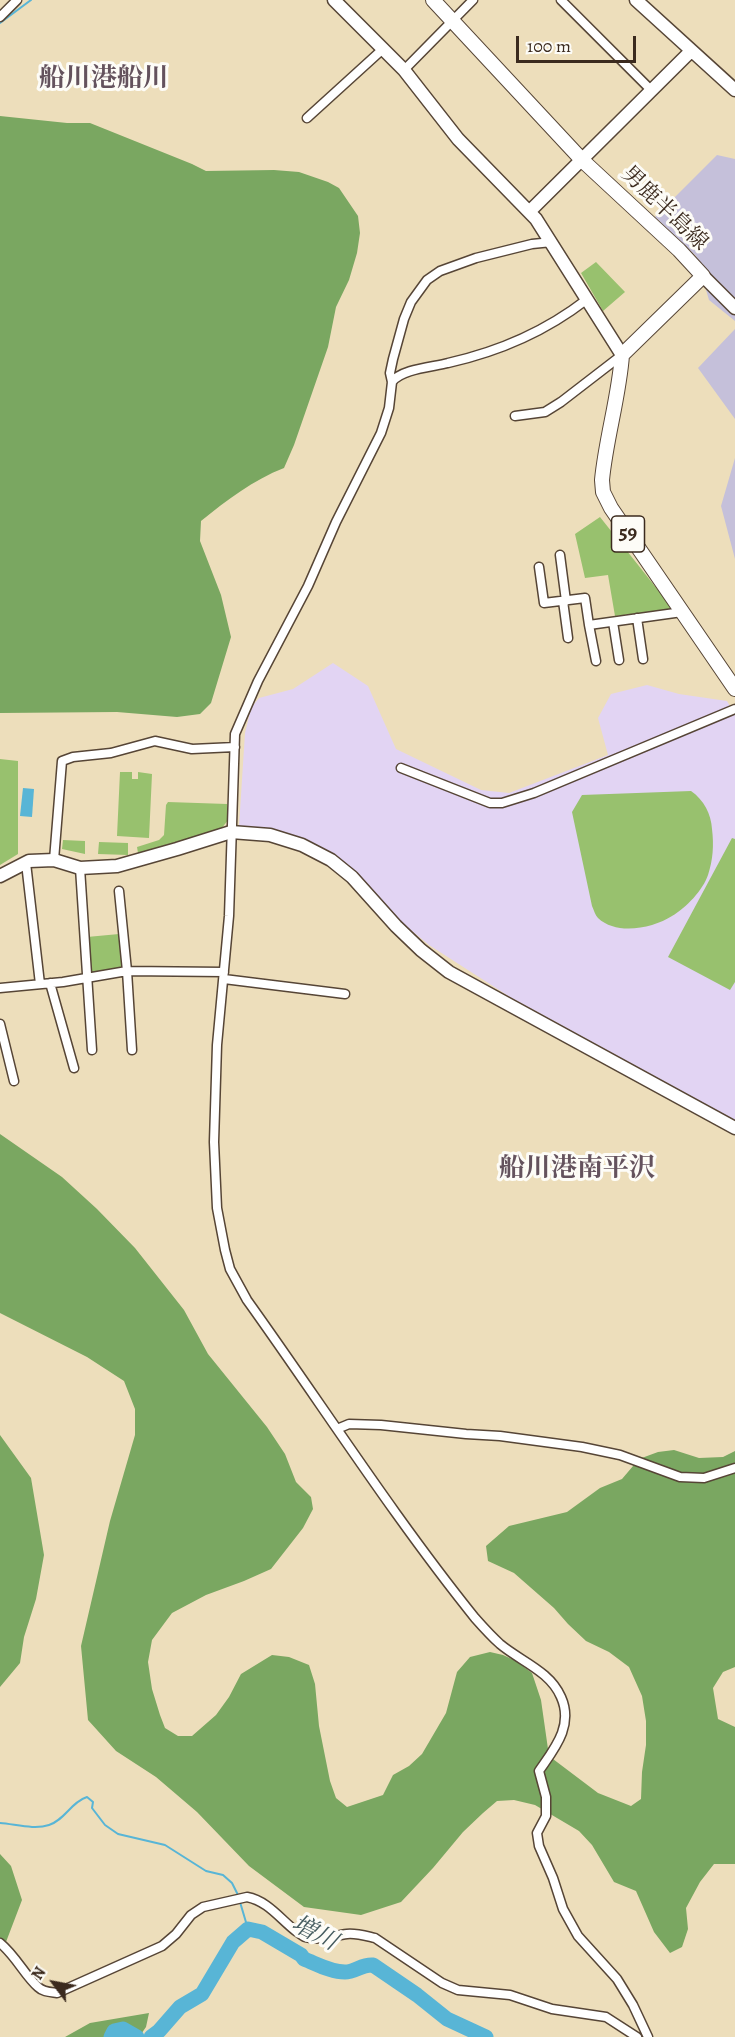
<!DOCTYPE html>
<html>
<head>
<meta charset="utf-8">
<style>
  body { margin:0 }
  #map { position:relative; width:735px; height:2037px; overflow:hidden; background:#eddebb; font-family:Alegreya,serif }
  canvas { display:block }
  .north { position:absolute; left:24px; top:1953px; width:60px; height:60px; -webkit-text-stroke:4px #fdfcf7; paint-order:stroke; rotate:302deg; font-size:16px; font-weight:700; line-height:24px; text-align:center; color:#3b2a1e }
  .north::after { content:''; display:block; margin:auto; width:21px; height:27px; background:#3b2a1e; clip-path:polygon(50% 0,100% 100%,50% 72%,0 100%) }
  .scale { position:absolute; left:516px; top:36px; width:120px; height:27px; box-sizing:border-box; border:3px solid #3b2a1e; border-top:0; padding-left:8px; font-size:18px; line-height:21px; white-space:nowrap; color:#3b2a1e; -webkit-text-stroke:4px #fdfcf7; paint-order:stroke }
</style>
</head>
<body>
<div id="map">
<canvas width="735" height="2037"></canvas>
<div class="north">N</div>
<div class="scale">100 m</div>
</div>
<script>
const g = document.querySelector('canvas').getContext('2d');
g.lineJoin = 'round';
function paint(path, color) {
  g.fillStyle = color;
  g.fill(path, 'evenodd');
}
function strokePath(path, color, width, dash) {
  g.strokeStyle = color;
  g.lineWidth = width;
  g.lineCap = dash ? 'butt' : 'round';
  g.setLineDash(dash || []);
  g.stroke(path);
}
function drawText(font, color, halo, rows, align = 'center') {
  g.font = font + ' Alegreya,"Noto Serif JP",serif';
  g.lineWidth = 6;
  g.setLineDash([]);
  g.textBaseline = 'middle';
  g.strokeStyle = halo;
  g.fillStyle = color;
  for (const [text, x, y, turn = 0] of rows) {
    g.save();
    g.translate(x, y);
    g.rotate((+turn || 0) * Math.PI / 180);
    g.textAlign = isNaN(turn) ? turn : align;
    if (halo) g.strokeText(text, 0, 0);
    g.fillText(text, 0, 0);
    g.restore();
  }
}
const built = new Path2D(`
  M333,663L368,686L396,749L481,790L509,793L608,755L598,718L611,694L647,685L679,694L727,701L735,715V1120L510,997L429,945L395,917L344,862L313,845L265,830L239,826L245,733L251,708L259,698L293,689Z`);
const industrial = new Path2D(`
  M717,155L735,159V321L709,300L696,256L655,217Z
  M735,329V419L698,368Z
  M735,458V559L721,506Z`);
const green = new Path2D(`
  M596,262L625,292L603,311L581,273Z
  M600,517L673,609L615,616L608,575L585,578L575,534Z
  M0,759L18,761V854L0,865Z
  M120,772H132V779H138V772L152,774L149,838L117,836Z
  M691,791C704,800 711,814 712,829C714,845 713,860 708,875C703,890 686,908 672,916C653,928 617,936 598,918C595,915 594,910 592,906L572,812L582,795Z
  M168,802L227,804L229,819L221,829L138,853L137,847L159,840L164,835L166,805Z
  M732,838L735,839V982L730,990L668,957Z
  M63,840L85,841V854L62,849Z
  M99,842L128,843V855L98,854Z
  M119,934L123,969L88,974L87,937Z`);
const forest = new Path2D(`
  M0,116L67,123H90L192,164L206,171L274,170L299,172L328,182L339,188L358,216L360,233L357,253L349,280L336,307L328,347L294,445L284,468C253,480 227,500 201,521L200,541L221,595L231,637L211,703L200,714L177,717L117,712L0,713Z
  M0,1134L62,1177L97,1209L135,1248L184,1310L208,1354L267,1427L285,1454L296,1482L311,1497L313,1509L303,1528L271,1569L244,1581L206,1595L172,1613L152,1640L148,1662L152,1689L160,1715L165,1728L178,1736H192L216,1715L229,1697L241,1674L272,1655L289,1657L309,1665L315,1684L319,1726L330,1781L336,1798L347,1807L383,1795L393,1775L409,1766L422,1754L446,1713L457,1672L470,1657L490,1652L503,1655L516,1661L532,1673L541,1700L549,1756L598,1793L631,1806L641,1799L642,1772L646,1745V1721L642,1696L629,1667L609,1652L586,1641L568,1624L554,1608L514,1573L488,1561L486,1546L509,1526L567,1512L600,1488L622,1479L639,1459L658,1452L674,1450L699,1458L723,1457L735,1451V1667L723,1672L713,1688L718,1719L735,1727V1864H714L700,1882L686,1908L688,1929L682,1947L670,1953L654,1932L636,1891L614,1882L592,1845L579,1831L535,1805L514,1800L497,1801L483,1813L463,1832L433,1868L401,1902L361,1915L304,1907L249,1866L197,1812L156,1777L116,1751L88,1720L81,1646L110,1521L135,1435V1409L124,1381L87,1357L0,1313Z
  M0,1435L31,1478L44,1555L36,1599L24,1637L20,1663L0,1687Z
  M0,1854L11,1866L22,1900L6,1942L0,1945Z
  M149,2013L146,2027L139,2037H65L90,2023Z`);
const water = new Path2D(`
  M23,788L34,789L32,817L20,816Z`);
const stream = new Path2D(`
  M0,23L31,0
  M0,1823C15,1824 34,1830 49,1825C65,1820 71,1802 87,1797L93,1802L92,1808L105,1825L118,1834L165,1845L206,1871L223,1875L232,1883L239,1897
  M240,1902L248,1929`);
const river = new Path2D(`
  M111,2037L114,2031L123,2029L137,2037
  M151,2037L159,2031L180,2007L202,1994L233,1942L248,1929L262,1932L301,1955L304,1959C317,1964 331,1972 345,1972C355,1972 362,1964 373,1965L417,1995L447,2019L486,2037`);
const street = new Path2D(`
  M561,0L652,91
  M0,17L17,0
  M404,70L473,0
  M307,118L384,48
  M552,242L532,244L476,258L440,271L427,280L411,302L404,319L393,359L390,373L392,382L389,408L381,433L336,522L308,586L258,681L235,734L229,916L217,1045L214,1142L217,1208L225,1250L230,1269L247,1300C323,1406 393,1516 475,1618C483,1627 491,1636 500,1644C520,1661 550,1671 561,1697C574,1726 554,1749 539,1771L546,1797V1816L537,1833L539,1846L553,1878L563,1909L578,1936L617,1979L633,2005L648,2037
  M392,382C401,369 433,367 448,363C497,352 546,331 586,300
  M515,416L545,412L561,402L622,355
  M560,555L566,601
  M539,567L544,603L585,598L589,625L682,612
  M563,601L568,638
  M637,618L643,659
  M613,622L619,660
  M589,625L596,661
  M401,768L490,803H502L534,793L735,709
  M54,860L62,761L73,757L111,753L155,741L192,749L235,747
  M26,863L40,984
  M80,868L92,1050
  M119,891L127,971L132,1050
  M224,979L345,994
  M50,983L74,1068
  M0,988L63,982L127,971L224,972
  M0,1024L14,1081
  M337,1429L349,1424L381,1425L466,1434L500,1436L582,1447L620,1455L680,1477L704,1478L735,1468
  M0,1943C16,1956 25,1976 38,1987C43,1992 50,1992 57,1993L162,1946L176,1934L191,1915L203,1907L247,1897C268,1901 280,1919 297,1932C298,1932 304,1937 305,1937C319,1941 332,1936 347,1934C356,1933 366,1936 375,1938L442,1983L458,1990L510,1995L552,2009L606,2017L637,2037`);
const secondary = new Path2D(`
  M334,0L404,70L458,139L536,219L622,355
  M636,0L735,90
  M530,211L691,51
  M703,276L735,308
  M0,876L29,861L54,860L80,868L117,866L177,849L231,832L270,835L302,845L331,860L352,877L396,926L421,950L449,972L735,1128`);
const primary = new Path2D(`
  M433,0L582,160L679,250L703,276L622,355C619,397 606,438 602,480L603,492L611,508L735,689`);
const shields = [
  [628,534,33]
];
const shieldNames = [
  ["59",628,534]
];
const streetNames = [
  ["男鹿半島線",664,209,44]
];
const waterNames = [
  ["増川",314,1934,27]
];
const quarterNames = [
  ["船川港船川",104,80],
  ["船川港南平沢",577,1170]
];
paint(built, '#e2d4f3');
paint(industrial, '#c5c0da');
paint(green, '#98c16e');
paint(forest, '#7aa761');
paint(water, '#58b5d6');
strokePath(stream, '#58b5d6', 2);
strokePath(river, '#58b5d6', 15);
strokePath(street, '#564536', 11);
strokePath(secondary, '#564536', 15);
strokePath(primary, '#564536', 16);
strokePath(street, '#fff', 8);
strokePath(secondary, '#fff', 12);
strokePath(primary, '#fff', 14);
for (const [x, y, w] of shields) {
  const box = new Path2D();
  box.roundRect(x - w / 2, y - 18, w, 36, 4.5);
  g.fillStyle = '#fdfcf7';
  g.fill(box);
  strokePath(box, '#3b2a1e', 1.5);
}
drawText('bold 21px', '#3b2a1e', null, shieldNames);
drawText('22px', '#3b2a1e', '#fdfcf7', streetNames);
drawText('italic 24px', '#455b5e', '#fdfcf7', waterNames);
drawText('bold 26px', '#64525d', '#fdfcf7', quarterNames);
</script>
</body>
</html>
